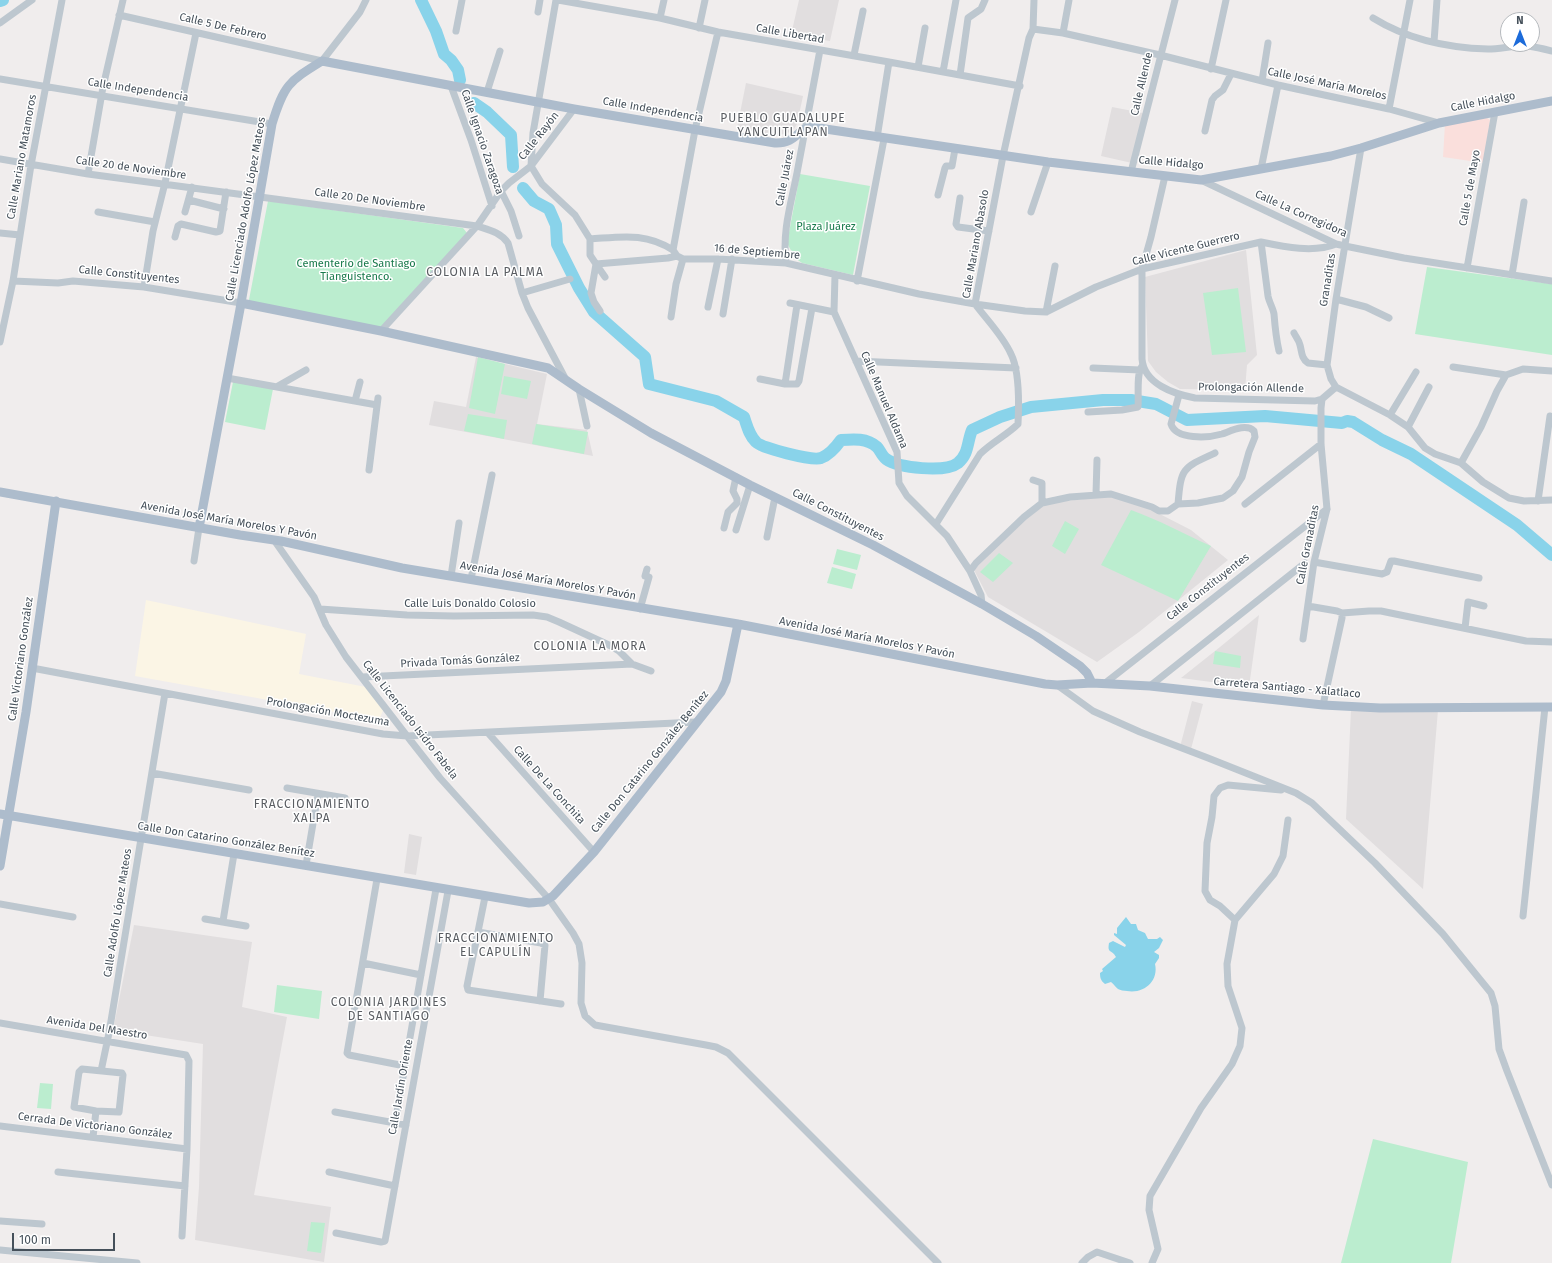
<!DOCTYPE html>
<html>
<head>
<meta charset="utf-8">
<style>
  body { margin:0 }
  #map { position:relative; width:1552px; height:1263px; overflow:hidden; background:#f0eded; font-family:"Fira Sans",sans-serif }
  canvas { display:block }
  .north { position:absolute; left:1500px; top:12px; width:40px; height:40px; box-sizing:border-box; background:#fff; border:1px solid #b5b9bd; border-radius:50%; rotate:0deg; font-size:11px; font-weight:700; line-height:16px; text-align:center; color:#45505a }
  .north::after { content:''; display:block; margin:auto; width:14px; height:18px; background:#1c6bda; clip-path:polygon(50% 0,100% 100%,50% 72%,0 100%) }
  .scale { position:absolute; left:12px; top:1233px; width:103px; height:18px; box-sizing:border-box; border:2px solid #45505a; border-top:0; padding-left:5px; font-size:12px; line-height:14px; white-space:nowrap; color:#45505a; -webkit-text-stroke:3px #fff; paint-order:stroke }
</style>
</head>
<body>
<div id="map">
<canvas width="1552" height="1263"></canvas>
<div class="north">N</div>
<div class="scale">100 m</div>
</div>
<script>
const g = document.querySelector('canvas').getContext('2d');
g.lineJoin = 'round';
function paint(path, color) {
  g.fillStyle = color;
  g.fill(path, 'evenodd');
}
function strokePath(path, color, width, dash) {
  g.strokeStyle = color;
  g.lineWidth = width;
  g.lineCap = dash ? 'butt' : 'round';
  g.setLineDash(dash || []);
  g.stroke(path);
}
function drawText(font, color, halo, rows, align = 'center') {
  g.font = font + ' "Fira Sans",sans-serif';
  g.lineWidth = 3;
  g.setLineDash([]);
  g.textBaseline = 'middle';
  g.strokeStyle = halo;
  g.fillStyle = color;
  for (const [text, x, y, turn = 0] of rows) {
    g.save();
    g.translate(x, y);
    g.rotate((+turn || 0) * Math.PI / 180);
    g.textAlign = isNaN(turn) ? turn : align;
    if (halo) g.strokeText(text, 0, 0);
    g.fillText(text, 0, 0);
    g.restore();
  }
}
const commercial = new Path2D(`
  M146,600L306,634L299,674L366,687L384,708L379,720L135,676Z`);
const education = new Path2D(`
  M799,0H839L830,41L791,35Z
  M746,83L803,96L797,124L794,129L790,132L777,136L737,128Z
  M1112,107L1143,113L1132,163L1101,156Z
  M1246,250L1257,355L1247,365L1245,390L1180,389L1168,382L1156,372L1148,361L1145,277Z
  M476,357L547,374L537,424L587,430L593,456L429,425L434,401L466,407Z
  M1115,496L1152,510L1191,530L1228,560L1139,632L1097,662L988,597L974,570L1042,503Z
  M1259,615L1249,687L1181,678L1220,647Z
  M1192,701L1203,704L1191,749L1180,747Z
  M1351,709L1438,710L1423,889L1346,819Z
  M409,834L422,837L416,875L404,873Z
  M134,925L252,942L242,1007L287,1017L254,1195L331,1207L324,1262L195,1240L199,1187L203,1044L113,1030Z`);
const medical = new Path2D(`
  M1484,116L1490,120L1484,163L1443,157L1445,124Z`);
const green = new Path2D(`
  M800,174L870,186L853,275L802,263L795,258L787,243Z
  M268,201L463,228L467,233L381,329L248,305Z
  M1427,267L1552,284V355L1415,334Z
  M1238,288L1246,352L1212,355L1203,293Z
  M478,357L505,364L495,414L469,408Z
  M504,376L531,381L527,399L501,394Z
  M233,382L273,389L265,430L225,422Z
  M468,414L507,420L504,439L464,431Z
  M536,424L588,432L584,454L532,444Z
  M1131,510C1159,520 1184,534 1211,546L1178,601L1101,565Z
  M1065,521L1079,529L1065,554L1052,546Z
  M837,549L861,555L857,570L833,564Z
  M999,553L1013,563L993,582L980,572Z
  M832,567L856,574L852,589L827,583Z
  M1215,651L1241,656L1240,668L1213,664Z
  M277,985L322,991L319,1019L274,1012Z
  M40,1083L53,1084L51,1109L37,1108Z
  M1373,1139L1468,1162L1451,1263H1341Z
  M311,1222L325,1223L321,1253L307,1251Z`);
const water = new Path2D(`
  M1126,917L1131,924H1136L1138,930L1145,933L1148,939H1157L1160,937L1163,940L1159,948L1154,952L1159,955V958L1155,964C1159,981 1144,994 1127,991C1124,991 1120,990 1118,989C1115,987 1114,984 1111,982L1105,984C1101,981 1100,978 1100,973L1103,971L1102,969L1116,957C1112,949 1107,954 1109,943L1113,941L1125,947L1126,945L1114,935V933L1117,934V928Z`);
const river = new Path2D(`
  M421,0L436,31L444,54L451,60L458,70L460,80
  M0,1L3,0
  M474,103L487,112L511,135L513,167
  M523,188L534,201L549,209L556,225L557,244L579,288L594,312L645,357L649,384L716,401L744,417C747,426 749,435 756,442C761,448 812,461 821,458C829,455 836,447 841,440C854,439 867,438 877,447C880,450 882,456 886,459C899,468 945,473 958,463C969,454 967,442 972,430L1000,417L1031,407L1103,400H1131L1156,404L1187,420L1265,416L1342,423L1347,421L1353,422L1382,440L1411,454L1517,525L1552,555`);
const minor = new Path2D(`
  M558,0L660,18L718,32L889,62L1020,86
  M538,12L540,0
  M119,15L322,61L360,12L366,0
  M660,18L664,0
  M1373,18C1407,39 1449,48 1488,49C1501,49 1515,45 1528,46C1536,47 1544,49 1552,51
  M0,23L32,0
  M699,28L705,0
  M1033,29L1063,33L1160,55L1278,85L1389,109L1439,123
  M456,31L462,0
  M1063,33L1069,0
  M1434,42L1437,0
  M854,55L863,11
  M918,67L925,28
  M1211,69L1226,0
  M943,72L956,0
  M960,75L968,18L981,9L985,0
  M0,79L272,124
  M1262,81L1268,43
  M451,86L471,140L492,206
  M487,92L500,51
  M1389,109L1410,0
  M1205,131L1212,100L1215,96L1223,90L1231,74
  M877,138L889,62
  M0,159L88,174L477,226C489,230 500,232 508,243L522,293L528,308L565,378
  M531,166L533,133L556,0
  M531,166L542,184L575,215L590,239
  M1261,169L1278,85
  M1131,172L1175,0
  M88,174L103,87L123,0
  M1165,176L1151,237L1142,269V359C1144,384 1174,394 1195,398L1315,401L1322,399
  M1201,180L1336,244L1345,246L1404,258L1552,281
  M501,191L511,211L519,236
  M938,195L945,168L946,166H952L955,149
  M960,198L956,224L958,227L989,231
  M189,200L224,209
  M98,212L155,222
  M185,212L192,187
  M1031,212L1048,162
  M0,233L20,235
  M175,237L178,226L181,224L216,232L220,231L226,192
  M590,239C621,237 645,232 673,250
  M590,239V255L596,264L591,293L594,302L600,311
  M1261,242L1268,296C1269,302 1273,308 1274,314C1275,327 1276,338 1279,351
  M677,256L683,259H718L786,263L919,294L975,304L1025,311L1046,312L1096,287L1142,269L1261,242C1285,247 1314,253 1336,244
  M677,256L673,250L695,130L718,32
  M786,263C782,231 791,204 797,173C805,132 812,91 820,50
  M596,264L668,258L677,256
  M596,264L605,277
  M1467,268L1495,112
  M835,275L834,312L897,452L899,483L907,496L947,536L970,571L981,595L982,604
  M1512,275L1524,202
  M13,281L58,283L73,281L144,287L241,303
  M857,281L884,139
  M144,287L153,231L165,183L196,33
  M522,293L570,279
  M1336,299L1366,307L1389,318
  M790,303L834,312
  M708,307L718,259
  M1046,312L1055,266
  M723,314L732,259
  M671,317L676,284L683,259
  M381,331L477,226L501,191L509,183L531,166L574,109
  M1294,333C1296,337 1299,340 1300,345C1302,352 1301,358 1308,363L1327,365
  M0,342L13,281L31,165L62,0
  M856,361L1016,368
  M1453,367L1506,375
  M1093,368L1140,370
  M227,378L377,405
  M760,379L785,384H797L799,381L812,308
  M785,384L797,305
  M278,386L306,370
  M1336,387L1390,415L1408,427L1425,448L1435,454L1461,463L1483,482L1509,498L1524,501L1552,500
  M579,389L587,426
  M355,401L360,382
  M1088,412L1122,410L1138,407C1139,396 1136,374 1142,366
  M1390,415L1416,372
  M1408,427L1429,387
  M1461,463L1481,427L1497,391L1506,375L1523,369L1552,371
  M369,470L378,398
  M1033,480L1042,483V503
  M1096,494L1097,460
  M1538,501L1550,416
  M1178,504C1181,468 1182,468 1215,453
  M1245,504L1321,444
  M936,524L980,454C992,442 1007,435 1018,424C1019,404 1020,372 1011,354C1003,336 987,320 975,304L1003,156L1029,38L1033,29L1034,0
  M724,528L728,512L737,503V499L733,491L736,477
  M736,530L750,485
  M767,537L775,497
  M274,540L314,597L326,625L346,657L407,736L440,778L549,899L573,933L579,944L582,963L581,1003L585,1016L595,1025L706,1045L716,1047L728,1053L938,1263
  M194,561L199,528
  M1314,562L1382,574L1387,572L1391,561H1394L1479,578
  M970,571L976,563L1024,517L1042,503L1070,497L1111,494L1152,507L1159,511H1168L1178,504L1198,503L1223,498L1233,491L1242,477L1249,452L1255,437L1254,431C1246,423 1231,431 1222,434C1208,438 1176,440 1171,424L1179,395
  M451,576L459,523
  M471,579L492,475
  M1308,606L1337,611L1342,613L1369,611H1381L1526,641L1552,642
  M320,609L407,615L454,616L533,615L547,617L559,622L611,646L619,651L632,664
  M640,609L649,577L645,576L647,569
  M1465,628L1468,602L1484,606
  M1303,639L1314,562L1327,509L1321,444V408L1322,399L1336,387L1331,379L1327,365L1336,299L1361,148
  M32,668L383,734L407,736L696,722
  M362,677L632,664L651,671
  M1104,684L1327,509
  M1057,685L1093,711L1140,732L1208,758L1296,793L1312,803L1375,863L1443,934L1491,993L1495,1006L1499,1049L1507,1071L1552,1185
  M1150,686L1305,563
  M1323,705L1342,618V613
  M488,733L594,852
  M152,773L249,790
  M287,788L345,798
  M306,865L318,794
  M377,879L347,1053L349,1055L405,1066
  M485,897L467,986L468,990L561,1004
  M0,904L73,917
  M1523,916L1545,707
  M205,919L246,926
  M1235,920L1220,906L1210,900L1205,891L1207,843L1212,817L1214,796L1220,788L1228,785L1281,790
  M223,921L234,854
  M478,932L541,943L545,945L540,1001
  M363,963L421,975
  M0,1023L186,1055L189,1061L187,1149L182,1236
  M82,1069L122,1073L123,1075L119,1112L96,1111L74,1107L79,1072Z
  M101,1071L109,1033L165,693
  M335,1112L406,1125
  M395,1123L436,889
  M0,1126L187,1149
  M93,1137L96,1111
  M58,1172L185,1186
  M329,1172L395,1186
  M0,1221L42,1224
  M336,1233L381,1242L385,1241L448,891
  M0,1250L137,1263
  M1082,1263L1088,1257L1097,1252L1130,1263
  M1152,1263L1158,1249L1149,1210L1150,1196L1201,1108L1232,1064L1240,1046L1242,1028L1228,986L1227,964L1235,920L1274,874L1283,856L1288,820`);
const major = new Path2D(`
  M241,303L381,331L548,368L579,389L651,433L750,485L873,545L982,604L1036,636L1080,666L1087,673L1092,683
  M0,492L240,535L281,541L402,568L738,624L1045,684L1057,685L1092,683L1150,686L1323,705L1380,708L1552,707
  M199,528L240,309L272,124C284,85 288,82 322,61L574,109L775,143C797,144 797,128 812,127L1048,162L1201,180L1331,156L1361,148L1439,123L1552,101
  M0,814L529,903L543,902L553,896L594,852L721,692L726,681L738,624
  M0,866L26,712L56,501`);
const streetNames = [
  ["Calle 5 De Febrero",223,27,13],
  ["Calle Libertad",790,34,10],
  ["Calle Allende",1142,84,-77],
  ["Calle José María Morelos",1327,84,12],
  ["Calle Independencia",138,90,9],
  ["Calle Hidalgo",1483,102,-11],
  ["Calle Independencia",653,110,10],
  ["Calle Rayón",539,136,-52],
  ["Calle Ignacio Zaragoza",482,142,71],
  ["Calle Mariano Matamoros",22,157,-80],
  ["Calle Hidalgo",1171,163,5],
  ["Calle 20 de Noviembre",131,168,8],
  ["Calle Juárez",785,178,-79],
  ["Calle 5 de Mayo",1470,188,-80],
  ["Calle 20 De Noviembre",370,200,8],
  ["Calle Licenciado Adolfo López Mateos",246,209,-80],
  ["Calle La Corregidora",1301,214,24],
  ["Calle Mariano Abasolo",976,244,-80],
  ["Calle Vicente Guerrero",1186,249,-14],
  ["16 de Septiembre",757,252,5],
  ["Calle Constituyentes",129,275,6],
  ["Granaditas",1328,280,-81],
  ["Prolongación Allende",1251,388,1],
  ["Calle Manuel Aldama",884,400,67],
  ["Calle Constituyentes",838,515,27],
  ["Avenida José María Morelos Y Pavón",229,521,10],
  ["Calle Granaditas",1308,545,-79],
  ["Avenida José María Morelos Y Pavón",548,581,10],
  ["Calle Constituyentes",1208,587,-38],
  ["Calle Luis Donaldo Colosio",470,604],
  ["Avenida José María Morelos Y Pavón",867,638,11],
  ["Calle Victoriano González",21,659,-82],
  ["Privada Tomás González",460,661,-3],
  ["Carretera Santiago - Xalatlaco",1287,688,5],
  ["Prolongación Moctezuma",328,712,10],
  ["Calle Licenciado Isidro Fabela",410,720,52],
  ["Calle Don Catarino González Benítez",650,762,-51],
  ["Calle De La Conchita",549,785,48],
  ["Calle Don Catarino González Benítez",226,840,9],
  ["Calle Adolfo López Mateos",118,913,-81],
  ["Avenida Del Maestro",97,1028,9],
  ["Calle Jardín Oriente",401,1087,-80],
  ["Cerrada De Victoriano González",95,1126,7]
];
const parkNames = [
  ["Plaza Juárez",826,227],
  ["Cementerio de Santiago",356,264],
  ["Tianguistenco.",356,277]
];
const neighbourhoodNames = [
  ["PUEBLO GUADALUPE",783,119],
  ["YANCUITLAPAN",783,133],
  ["COLONIA LA PALMA",485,273],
  ["COLONIA LA MORA",590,647],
  ["FRACCIONAMIENTO",312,805],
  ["XALPA",312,819],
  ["FRACCIONAMIENTO",496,939],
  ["EL CAPULÍN",496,953],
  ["COLONIA JARDINES",389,1003],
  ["DE SANTIAGO",389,1017]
];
paint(commercial, '#fbf5e5');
paint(education, '#e1dedf');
paint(medical, '#fadfdc');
paint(green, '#bbedcf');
paint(water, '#89d3ea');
strokePath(river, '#89d3ea', 12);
strokePath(minor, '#bdc7cf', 7);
strokePath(major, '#adbccc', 9);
drawText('11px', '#45505a', '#fff', streetNames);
drawText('11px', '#18794b', '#fff', parkNames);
g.letterSpacing = '1px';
drawText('12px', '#5a5d62', '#fff', neighbourhoodNames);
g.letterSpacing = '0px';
</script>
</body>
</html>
